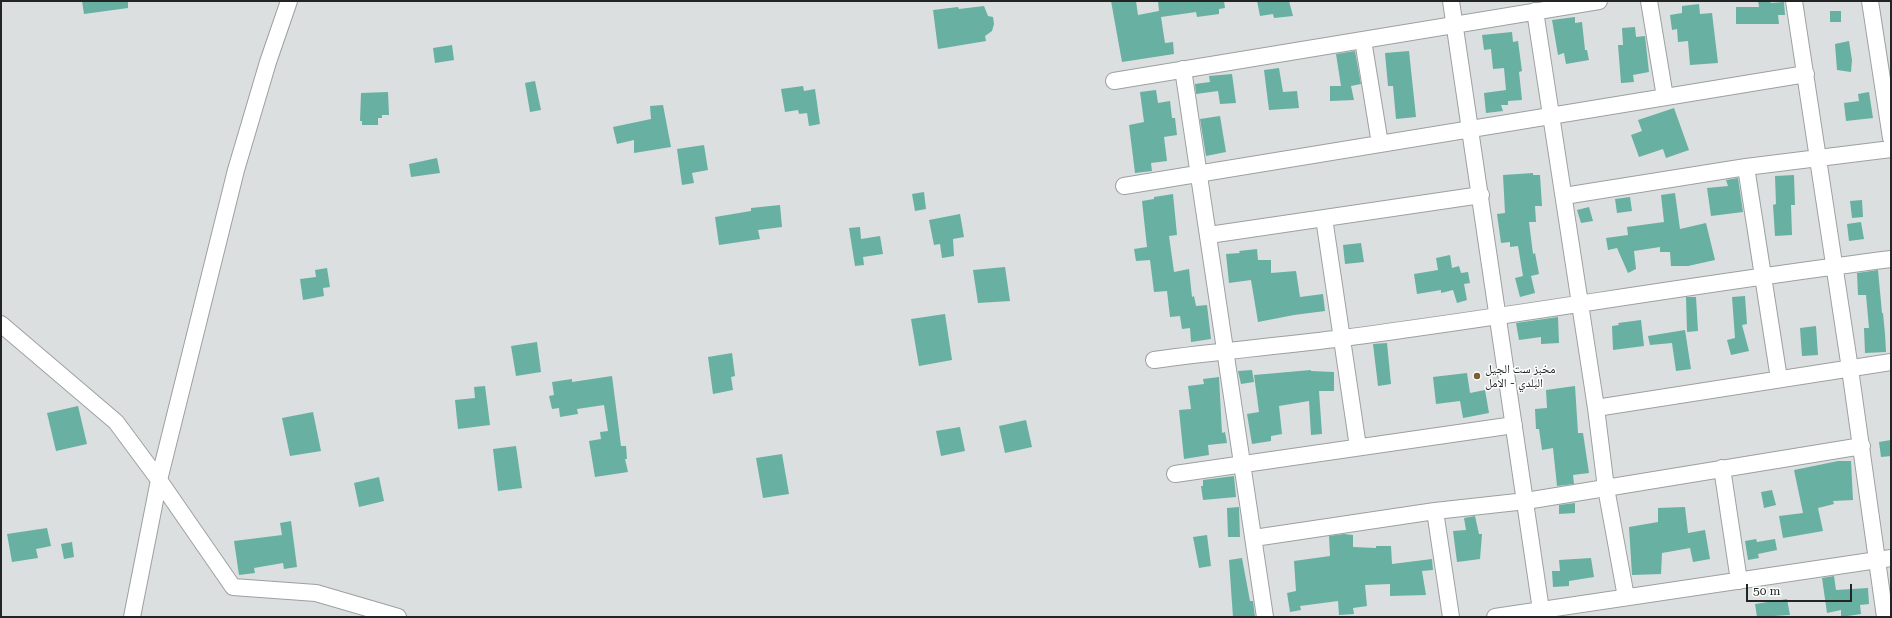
<!DOCTYPE html>
<html>
<head>
<meta charset="utf-8">
<style>
  body { margin:0 }
  #map { position:relative; width:1892px; height:618px; overflow:hidden; background:#dbdfe0; font-family:"Roboto Serif",serif }
  canvas { display:block }
  .frame { position:absolute; inset:0; border:2px solid #232424; pointer-events:none }
  .scale { position:absolute; left:1746px; top:584px; width:106px; height:18px; box-sizing:border-box; border:2px solid #232424; border-top:0; padding-left:5px; font-size:12px; line-height:14px; white-space:nowrap; color:#232424; -webkit-text-stroke:3px #fff; paint-order:stroke }
</style>
</head>
<body>
<div id="map">
<canvas width="1892" height="618"></canvas>
<div class="frame"></div>
<div class="scale">50 m</div>
</div>
<script>
const g = document.querySelector('canvas').getContext('2d');
g.lineJoin = 'round';
function paint(path, color) {
  g.fillStyle = color;
  g.fill(path, 'evenodd');
}
function strokePath(path, color, width, dash) {
  g.strokeStyle = color;
  g.lineWidth = width;
  g.lineCap = dash ? 'butt' : 'round';
  g.setLineDash(dash || []);
  g.stroke(path);
}
function drawText(font, color, halo, rows, align = 'center') {
  g.font = font + ' "Roboto Serif","Noto Naskh Arabic",serif';
  g.lineWidth = 3;
  g.setLineDash([]);
  g.textBaseline = 'middle';
  g.strokeStyle = halo;
  g.fillStyle = color;
  for (const [text, x, y, turn = 0] of rows) {
    g.save();
    g.translate(x, y);
    g.rotate((+turn || 0) * Math.PI / 180);
    g.textAlign = isNaN(turn) ? turn : align;
    if (halo) g.strokeText(text, 0, 0);
    g.fillText(text, 0, 0);
    g.restore();
  }
}
const building = new Path2D(`
  M82,1H128V8L84,14Z
  M1111,1H1136L1138,15L1159,11L1158,1H1224L1225,8L1219,9V14L1197,17L1196,12L1161,17L1165,43L1173,42L1174,54L1122,62Z
  M1257,1H1289L1293,16L1274,18L1273,14L1260,16Z
  M1758,1H1770L1771,3L1784,2L1785,15H1778L1779,24H1736V7H1759Z
  M1699,4L1700,14L1712,13L1718,63L1690,65L1688,41L1678,42L1677,29L1672,30L1670,15L1682,13V6Z
  M984,6L988,16L993,17L994,24L992,31L985,36L986,41L938,49L933,10L958,7L959,9Z
  M1830,11H1841V22H1830Z
  M1575,17V23L1582,22L1585,50H1587L1589,60L1566,64L1564,53L1558,55L1552,20Z
  M1635,27L1636,37L1645,36L1649,72L1633,75L1634,82L1621,83L1618,45H1623L1622,28Z
  M1512,32L1513,42L1518,41L1522,71L1519,72L1522,100L1508,101V105H1501L1503,111L1486,113L1484,93L1506,90L1504,68L1493,69L1491,49L1484,50L1482,35Z
  M1849,41L1852,60L1851,72L1837,70L1835,44Z
  M452,45L454,60L435,63L433,48Z
  M1355,51L1361,84L1351,86L1354,100L1330,101V86H1341L1336,54Z
  M1409,51L1416,117L1396,119L1393,86H1388L1385,53Z
  M1279,68L1283,92L1297,91L1299,108L1269,110L1264,70Z
  M1232,74L1236,103L1220,104L1218,91L1196,94L1195,84L1210,82L1209,76Z
  M535,81L541,110L530,112L525,83Z
  M803,86L804,91L815,89L820,124L809,126L807,113L799,114L798,110L785,112L781,89Z
  M1156,90L1158,103L1170,101L1172,118H1175L1177,135L1164,137L1167,161L1151,163L1152,171L1135,173L1129,125L1144,122L1140,92Z
  M388,92L389,115H382V118H378V125H362V121H360L361,93Z
  M1869,92L1873,118L1846,121L1844,103L1859,101L1858,94Z
  M663,105L671,147L634,153V140L617,144L613,127L651,119L650,106Z
  M1674,108L1689,150L1666,158L1663,149L1639,157L1631,135L1642,131L1638,120Z
  M1220,116L1226,152L1206,156L1200,119Z
  M704,145L708,170L692,173L694,183L682,185L677,149Z
  M437,158L440,173L411,177L409,164Z
  M1533,173V175H1540L1542,206H1535L1536,222H1529L1533,254L1535,253L1539,274L1531,276L1535,293L1520,297L1515,278L1523,276L1518,246L1510,247V242L1501,243L1497,214L1505,213L1503,175Z
  M1794,175L1795,205H1791L1792,235L1775,236L1773,205L1776,204L1775,176Z
  M1738,178L1743,212L1711,216L1707,188L1728,186L1726,180Z
  M924,192L926,209L915,211L912,194Z
  M1675,193L1680,229L1706,223L1715,260L1688,266H1671L1670,252H1660V247L1634,251L1636,269L1628,273L1617,248L1608,250L1606,238L1628,235L1627,227L1664,222L1661,195Z
  M1173,194L1177,235L1169,236L1174,272L1189,269L1192,297L1194,296L1196,306L1207,305L1211,339L1191,342L1190,328L1182,329L1180,316L1170,317L1167,291L1154,292L1150,260L1136,261L1134,249L1147,247L1142,201L1154,199V197Z
  M1630,197L1632,211L1617,213L1615,199Z
  M1862,200L1863,217L1852,218L1850,201Z
  M780,205L782,227L758,230L760,239L719,245L715,217L751,211V208Z
  M1589,207L1593,221L1581,223L1577,210Z
  M960,214L964,237L953,239L954,256L942,258L940,244L934,245L929,220Z
  M1861,222L1864,239L1849,241L1847,224Z
  M860,227L861,239L880,236L883,254L863,257L864,265L855,266L849,228Z
  M1361,243L1364,262L1345,264L1343,245Z
  M1257,249L1258,260H1271V273L1296,271L1300,297L1323,294L1325,311L1294,315L1258,322L1251,280L1229,283L1226,254L1240,253L1239,251Z
  M1450,255L1452,268L1459,266L1461,273L1468,272L1470,283L1464,284L1467,300L1457,303L1453,290L1441,293V290L1417,294L1414,274L1438,270L1436,258Z
  M1005,267L1010,301L978,303L973,270Z
  M327,268L330,287L323,288L324,296L303,300L300,279L316,277L315,270Z
  M1878,270L1882,313H1883L1885,334L1886,352L1865,353L1864,328H1869L1866,295H1858L1857,273Z
  M1745,296L1747,324L1742,325L1749,351L1731,355L1727,340L1735,338L1732,297Z
  M1686,297H1696L1698,331L1687,332Z
  M945,314L952,360L919,366L911,319Z
  M1558,317L1559,343L1541,344V337L1519,340L1516,323Z
  M1641,320L1644,346L1613,350L1612,326L1619,325L1618,323Z
  M1816,326L1818,355L1802,356L1800,328Z
  M1685,330L1691,369L1676,371L1672,343L1650,345L1648,336Z
  M537,342L541,372L516,376L511,346Z
  M1387,343L1391,384L1378,386L1373,344Z
  M732,353L735,376L731,377L733,390L713,394L708,357Z
  M1252,370L1254,382L1241,384L1238,371Z
  M1311,370V371L1334,372V391H1319L1322,434L1311,435L1309,401L1279,406L1282,434L1271,436V441L1252,444L1247,414L1259,412L1254,375Z
  M1467,373L1470,393L1485,390L1489,413L1463,418L1460,401L1436,404L1433,377Z
  M612,376L621,446H626L627,459H625L628,472L595,477L589,441L601,439L600,432L608,431L604,405L577,409L578,414L560,417L559,408L552,409L549,396L554,395L552,382L572,379V382Z
  M1219,377L1222,433L1225,432L1227,443L1208,445L1209,455L1184,459L1179,410L1191,409L1188,386L1204,384L1203,379Z
  M485,386L490,425L458,429L455,400L475,398L474,387Z
  M1575,386L1578,433H1583L1589,473L1573,475L1574,484L1557,486L1553,448L1542,450L1539,429H1536L1535,409L1547,408L1546,390Z
  M78,406L87,444L56,451L47,413Z
  M313,412L321,451L290,456L282,418Z
  M1026,420L1032,447L1005,453L999,426Z
  M960,427L965,451L941,456L936,431Z
  M1891,440V456L1881,457L1879,442Z
  M516,446L522,488L498,491L493,449Z
  M782,454L789,494L763,498L756,458Z
  M1838,461H1851L1853,500L1833,501L1834,504L1818,508L1823,531L1783,538L1779,516L1803,513L1794,470Z
  M1234,476L1236,497L1203,500L1201,486H1203V480Z
  M379,477L384,501L359,507L354,483Z
  M1772,490L1776,505L1764,508L1761,492Z
  M1575,503V513L1559,514V505Z
  M1239,507L1240,537H1228L1227,508Z
  M1685,507L1688,533L1705,530L1710,559L1693,562L1690,548L1662,553L1661,574L1632,575L1629,527L1658,522V508Z
  M1475,516L1479,534H1482L1480,559L1457,562L1453,531L1466,530L1464,518Z
  M291,521L297,567L284,569L283,563L254,568L255,573L239,575L234,541L282,535L280,523Z
  M47,528L51,546L36,549L38,558L12,562L7,534Z
  M1344,534L1353,535V547L1376,548V546H1391L1392,564L1432,559L1433,570L1422,571L1426,595L1390,596V584L1365,585L1367,606L1353,608L1354,614L1339,615L1338,601L1300,606L1301,610L1290,612L1287,593L1296,591L1294,561L1330,556L1329,536Z
  M1207,535L1211,566L1199,568L1193,537Z
  M1756,539L1757,542L1775,539L1777,550L1758,554L1759,558L1748,560L1745,541Z
  M72,542L74,557L64,559L61,544Z
  M1242,558L1250,601H1253L1255,617H1233L1229,560Z
  M1591,558L1594,577L1569,581V586L1553,587L1552,571H1560L1559,560Z
  M1834,576L1836,590L1868,588L1869,604L1860,605L1861,614L1841,617V610L1827,613L1822,578Z
  M1787,599L1790,615L1757,617L1755,604Z`);
const minor = new Path2D(`
  M1451,1L1542,617
  M1649,1L1665,97
  M1794,1L1850,369L1885,617
  M1870,1L1891,138
  M1535,11L1596,408L1606,488L1626,597
  M1363,40L1380,144
  M1183,69L1265,617
  M1114,81L1599,1
  M1746,167L1779,379
  M1124,186L1806,74
  M1564,196L1746,167L1891,149
  M1324,218L1358,447
  M1209,235L1481,195
  M1,324L116,422L159,480L233,587L316,593L398,617
  M1154,360C1217,351 1280,346 1343,338C1526,314 1708,282 1891,259
  M1596,408L1891,362
  M1722,468L1739,581
  M1175,474L1514,425
  M1435,511L1451,617
  M1254,538L1435,511L1526,501L1862,446
  M132,617L159,480L236,170L268,62L289,1
  M1495,617L1891,558`);
const markers = [
  [1477,376,4,"#7b5e31"]
];
const poiNames = [
  ["مخبز ست الجيل",1485,369],
  ["البلدي - الامل",1485,383]
];
paint(building, '#67b0a2');
strokePath(minor, '#9ca0a1', 18);
strokePath(minor, '#fff', 16);
for (const [x, y, r, color] of markers) {
  const dot = new Path2D();
  dot.arc(x, y, r, 0, 2 * Math.PI);
  g.fillStyle = color;
  g.fill(dot);
  strokePath(dot, '#fff', 1.5);
}
drawText('12px', '#232424', '#fff', poiNames, 'left');
</script>
</body>
</html>
